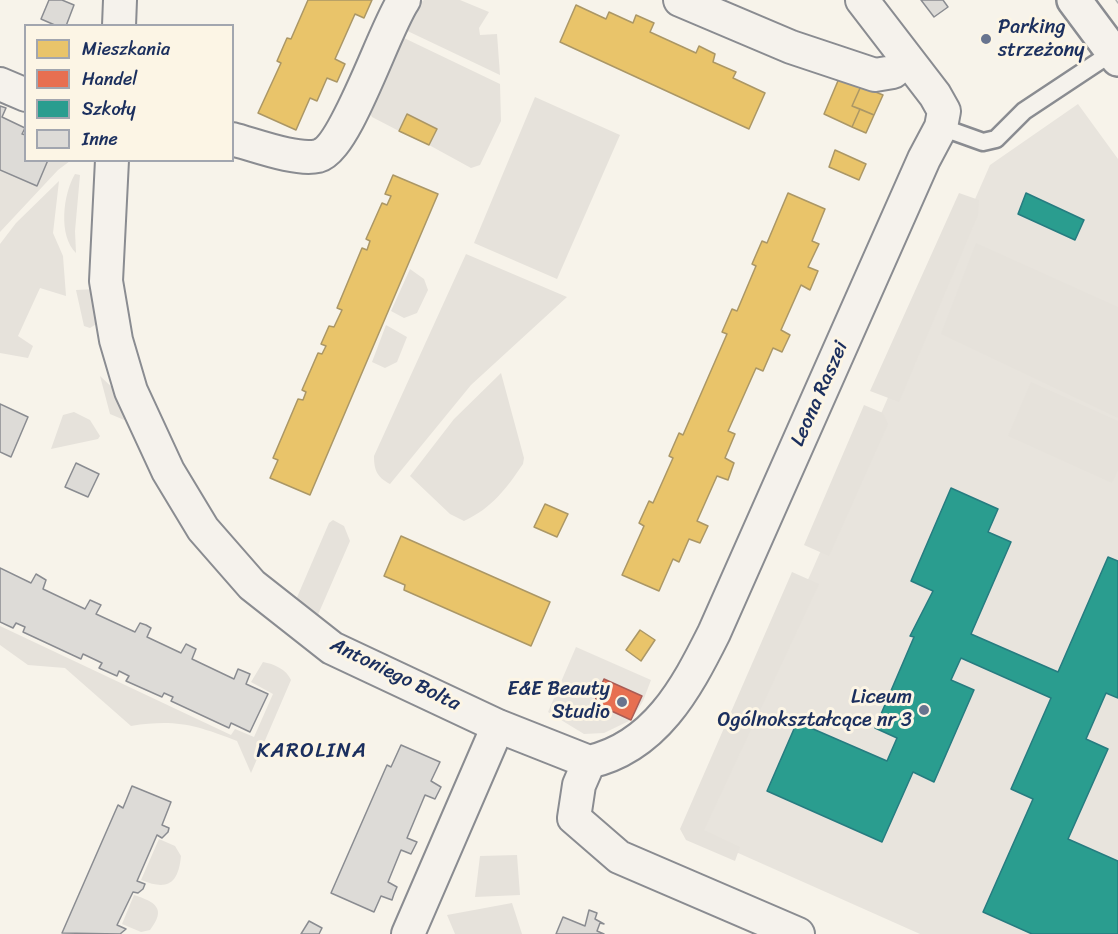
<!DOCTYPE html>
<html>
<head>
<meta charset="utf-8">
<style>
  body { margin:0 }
  #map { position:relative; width:1118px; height:934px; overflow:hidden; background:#f7f3ea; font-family:Sriracha,sans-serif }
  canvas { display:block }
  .legend { position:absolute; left:24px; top:24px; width:210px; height:138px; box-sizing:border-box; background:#fcf5e5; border:2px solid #a2a6af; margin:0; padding:8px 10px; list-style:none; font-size:18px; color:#1b2f5e }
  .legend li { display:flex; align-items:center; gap:12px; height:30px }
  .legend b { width:30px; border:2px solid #a2a6af }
</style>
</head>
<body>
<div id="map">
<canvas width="1118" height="934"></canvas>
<ul class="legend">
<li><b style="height:16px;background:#e9c46a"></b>Mieszkania</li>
<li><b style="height:16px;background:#e76f51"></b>Handel</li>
<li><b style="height:16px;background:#2a9d8f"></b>Szkoły</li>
<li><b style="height:16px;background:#dddbd7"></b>Inne</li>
</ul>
</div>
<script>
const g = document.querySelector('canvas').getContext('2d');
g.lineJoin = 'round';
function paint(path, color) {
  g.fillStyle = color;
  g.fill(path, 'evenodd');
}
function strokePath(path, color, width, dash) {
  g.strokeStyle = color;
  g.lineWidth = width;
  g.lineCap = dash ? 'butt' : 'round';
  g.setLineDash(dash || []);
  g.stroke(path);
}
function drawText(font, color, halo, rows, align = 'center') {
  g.font = font + ' Sriracha,sans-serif';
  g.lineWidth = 6;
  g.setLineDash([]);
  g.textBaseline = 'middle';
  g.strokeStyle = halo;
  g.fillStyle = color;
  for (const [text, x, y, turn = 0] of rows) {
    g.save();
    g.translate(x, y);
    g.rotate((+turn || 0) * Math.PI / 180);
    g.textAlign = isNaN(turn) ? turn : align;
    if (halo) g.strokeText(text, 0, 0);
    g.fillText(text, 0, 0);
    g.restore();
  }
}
const built = new Path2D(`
  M1078,104L1118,159V934H920L691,832L811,573L990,165Z
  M576,647L651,680L643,701L631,720L604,733L584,734L548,712Z`);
const green = new Path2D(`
  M424,0H460L489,12L479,28L480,35L497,34L500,75L397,26L412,8Z
  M402,37L500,84L501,121L480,165L471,168L429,145L437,129L407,114L399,131L372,117L364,101Z
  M535,97L620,135L557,279L474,243Z
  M48,161H70L58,170L0,232V170Z
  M75,174L80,175L75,231L76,253C58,236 63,194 75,174Z
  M59,181L53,233L63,256L66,296L40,288L18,336L33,346L28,358L0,353V244L16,223Z
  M959,193L979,200L978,215L899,402L870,391Z
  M976,243L1118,307V418L941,334Z
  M466,254L567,297L471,385L390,484C377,477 374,470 374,456Z
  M410,269L424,279L428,290L417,313L404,318L391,311Z
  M96,289L98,323L90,328L84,326L76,290Z
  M386,325L407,337L397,362L385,368L372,362Z
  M501,373L524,458L523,464C506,489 492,508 464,521L450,514L410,476L454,419Z
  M100,376L116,391L129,422L110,414Z
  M1031,382L1118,421V470L1112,483L1008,436Z
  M864,405L883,413L888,424L829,556L804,545Z
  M74,412L90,420L100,436L98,439L51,449L63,415Z
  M333,520L344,526L350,541L317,617L295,602L329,523Z
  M792,572L819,584L704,830L740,847L735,861L686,840L680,829Z
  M0,626L231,735L235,729L254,737L273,694L251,682L263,662C274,664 286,669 291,680L251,773L237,741C195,725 176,719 131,726L65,668L28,665L0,645Z
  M159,839L175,846L181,856C178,886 166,890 141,880Z
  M517,855L520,895L475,897L480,856Z
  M134,895C155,902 167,908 150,930L141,932L122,924Z
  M512,903L522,934H455L447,915Z`);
const homes = new Path2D(`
  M308,0H372L364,18L355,14L335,59L345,64L337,82L327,78L317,101L310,98L296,130L258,113L281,63L277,61L287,38L291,39Z
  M576,5L606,19L609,12L633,23L636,15L654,23L650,32L696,53L699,46L715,54L713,62L736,72L733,78L765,93L749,129L560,42Z
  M840,76L861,86L852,106L860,109L852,127L824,114Z
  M861,86L883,95L874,115L852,106Z
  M860,109L874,115L866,133L852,127Z
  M407,114L437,129L429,145L399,131Z
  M835,150L866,164L859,180L829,167Z
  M393,175L438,194L310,495L270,478L278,460L273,458L298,399L303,400L306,392L302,390L318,353L322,354L326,346L321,344L329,326L334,327L342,310L337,308L362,248L367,250L370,241L366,239L382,203L387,205L391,196L385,194Z
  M788,193L825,209L812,241L819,244L808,267L818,271L810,290L801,285L781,330L790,335L782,352L773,348L763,371L756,368L728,431L735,434L725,458L734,463L728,480L717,476L697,521L708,526L700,543L689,539L679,562L673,559L659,591L622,575L644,526L639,523L649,501L653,503L673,458L669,456L679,433L683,435L727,334L722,332L732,309L737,311L756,266L752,264L762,241L767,243Z
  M545,504L568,514L557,537L534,527Z
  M401,536L550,602L531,646L404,590L405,585L384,576Z
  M640,630L655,640L641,661L626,650Z`);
const shops = new Path2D(`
  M604,679L642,696L631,720L594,703Z`);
const schools = new Path2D(`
  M1026,193L1084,220L1075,240L1018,214Z
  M951,488L998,509L988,532L1011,542L971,634L1058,672L1108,557L1118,561V698L1106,693L1086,739L1108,749L1068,839L1118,861V934H1032L983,912L1033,799L1011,789L1051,698L961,658L951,680L974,690L934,782L913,772L882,842L767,791L797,722L887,761L897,738L875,728L914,637L910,636L933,591L911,581Z`);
const building = new Path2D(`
  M49,0H62L74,5L66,26H57L41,19Z
  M921,0H943L948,7L934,17Z
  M0,106L6,108L2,117L25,128L22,134L26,135V160H48L37,186L0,170Z
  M0,404L28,417L11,457L0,452Z
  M76,463L99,474L88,497L65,487Z
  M0,568L31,583L36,574L46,580L43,589L85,609L90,600L101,605L96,614L135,632L140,623L146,625L151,628L147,637L181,653L186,644L196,649L192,659L234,679L238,669L250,674L246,684L268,694L250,732L231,723L229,728L171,701L173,697L164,693L162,697L126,681L129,676L119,671L117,676L99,668L102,663L83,654L81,659L23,632L25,627L16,623L13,628L0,622Z
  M401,745L440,762L431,781L441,787L435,799L425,795L407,838L417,842L411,854L401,850L388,882L397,887L394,894L392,900L381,896L374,912L331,893L387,765L391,767Z
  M132,786L171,802L162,825L169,828L168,832L162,838L157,835L137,881L145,884L143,889L138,893L133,892L117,925L126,929L120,934L62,933L118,805L123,808Z
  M589,910L597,913L595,919L604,924L600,923L597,931L604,934H556L563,917L585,926Z
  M309,921L322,928L319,934H301Z`);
const lane = new Path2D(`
  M941,127L983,142L996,139L1024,111L1113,52`);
const street = new Path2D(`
  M680,0L791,47L875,75L893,72L906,60
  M119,26L120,0
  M0,84L26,95
  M232,139C255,145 296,161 318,156C347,148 384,29 404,0
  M112,160L106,281L116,340L131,391L168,471L203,529L252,585L332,648L498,726L589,762
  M589,762C655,747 686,689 714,633L924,159L941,127L944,111L935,95L862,0
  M589,762L579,785L574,818L619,857L798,934
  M408,934L498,726`);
const secondary = new Path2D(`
  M1074,0L1118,59`);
const tram = new Path2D(`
  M1116,0L1118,3`);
const markers = [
  [986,39,6,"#68748f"],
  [622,702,6,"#68748f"],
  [924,710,6,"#68748f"]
];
const poiNames = [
  ["Parking",998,28,"left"],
  ["strzeżony",998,51,"left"],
  ["E&E Beauty",610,690],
  ["Studio",610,713],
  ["Liceum",912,698],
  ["Ogólnokształcące nr 3",912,721]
];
const streetNames = [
  ["Leona Raszei",820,394,-66],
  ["Antoniego Bolta",395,675,26]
];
const neighbourhoodNames = [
  ["KAROLINA",312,752]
];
paint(built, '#e8e4dd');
paint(green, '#e6e2db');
paint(homes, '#e9c46a');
strokePath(homes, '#ab9766', 1.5);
paint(shops, '#e76f51');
strokePath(shops, '#aa5c55', 1.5);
paint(schools, '#2a9d8f');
strokePath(schools, '#267c80', 1.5);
paint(building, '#dddbd7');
strokePath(building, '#8a8c91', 1.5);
strokePath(lane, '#8a8c91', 21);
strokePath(street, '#8a8c91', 36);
strokePath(secondary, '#8a8c91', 38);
strokePath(lane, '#f5f2ec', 16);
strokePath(street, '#f5f2ec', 32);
strokePath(secondary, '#f5f2ec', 33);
strokePath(tram, '#b2b3b4', 1.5);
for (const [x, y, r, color] of markers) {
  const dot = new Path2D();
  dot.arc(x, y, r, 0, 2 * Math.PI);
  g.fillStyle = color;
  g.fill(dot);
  strokePath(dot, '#fcf5e5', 2);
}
drawText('20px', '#1b2f5e', '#fcf5e5', poiNames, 'right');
drawText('20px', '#1b2f5e', '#fcf5e5', streetNames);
g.letterSpacing = '1.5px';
drawText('21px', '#1b2f5e', '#fcf5e5', neighbourhoodNames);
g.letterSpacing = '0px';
</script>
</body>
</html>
